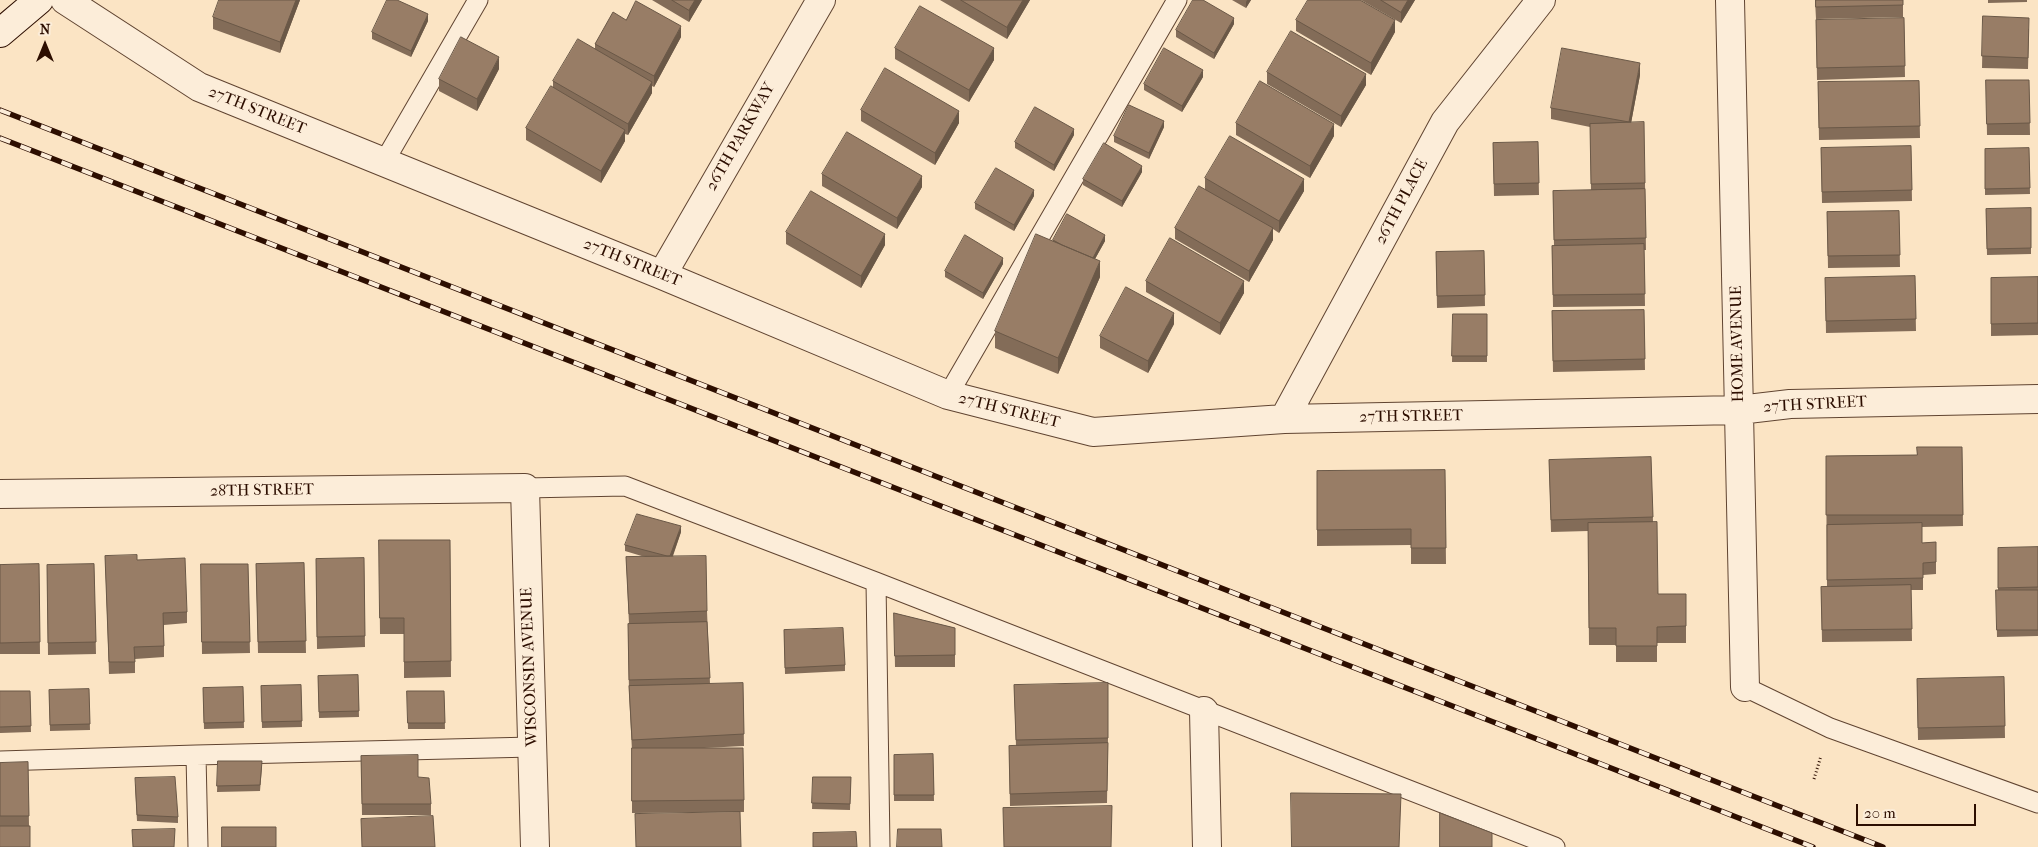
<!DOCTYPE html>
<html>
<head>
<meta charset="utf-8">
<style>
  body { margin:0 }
  #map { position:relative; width:2038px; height:847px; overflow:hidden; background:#fbe4c4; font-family:"IM FELL French Canon",serif }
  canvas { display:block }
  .north { position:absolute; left:20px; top:20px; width:50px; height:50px; -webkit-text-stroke:4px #fcedd9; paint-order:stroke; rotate:0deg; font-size:14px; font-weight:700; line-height:20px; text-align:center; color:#2d0e00 }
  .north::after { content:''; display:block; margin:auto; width:18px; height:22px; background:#2d0e00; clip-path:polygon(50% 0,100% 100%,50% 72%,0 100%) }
  .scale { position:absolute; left:1856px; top:804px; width:120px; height:22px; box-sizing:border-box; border:2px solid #2d0e00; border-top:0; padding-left:6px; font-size:15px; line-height:18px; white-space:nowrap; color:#2d0e00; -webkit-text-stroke:4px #fcedd9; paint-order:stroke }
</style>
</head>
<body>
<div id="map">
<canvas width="2038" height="847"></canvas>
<div class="north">N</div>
<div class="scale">20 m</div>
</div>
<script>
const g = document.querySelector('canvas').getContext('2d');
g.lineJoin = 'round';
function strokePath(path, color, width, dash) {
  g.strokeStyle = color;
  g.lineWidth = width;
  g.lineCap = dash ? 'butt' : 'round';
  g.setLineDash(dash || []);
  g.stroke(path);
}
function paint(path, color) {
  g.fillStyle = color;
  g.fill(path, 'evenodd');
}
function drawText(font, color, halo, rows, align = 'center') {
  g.font = font + ' "IM FELL French Canon",serif';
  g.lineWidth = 4;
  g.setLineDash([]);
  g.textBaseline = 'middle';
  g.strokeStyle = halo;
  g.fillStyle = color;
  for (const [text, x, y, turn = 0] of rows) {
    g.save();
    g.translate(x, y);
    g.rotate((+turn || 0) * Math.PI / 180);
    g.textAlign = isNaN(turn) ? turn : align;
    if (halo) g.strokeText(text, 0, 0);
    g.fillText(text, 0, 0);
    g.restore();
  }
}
const path = new Path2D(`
  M1814,779L1821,756`);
const lane = new Path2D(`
  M384,162L478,0
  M948,395L1177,0
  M525,488L625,486L876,582L1555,847
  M876,582L880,847
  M1745,687L1830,728L2038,803
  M196,755L532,747
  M0,761L196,755L198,847`);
const street = new Path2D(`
  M65,0L199,87L662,275L948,395L1093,432L1284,419L1739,410L1790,404L2038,399
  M1730,0L1745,687
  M662,275L821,0
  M1284,419L1445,122L1541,0
  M0,494L525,488L535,847
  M1204,711L1207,847`);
const secondary = new Path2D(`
  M0,33L39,0`);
const rail = new Path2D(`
  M0,110L1883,847
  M0,138L1813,847`);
const wall = new Path2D(`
  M300,0L280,53L213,29V17Z
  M652,0H702L689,22Z
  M940,0H1030L1007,39Z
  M1232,0H1251L1246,8Z
  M1361,0H1415L1401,23Z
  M1815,0H1903V17L1816,19Z
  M1988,0H2027V2L1988,3Z
  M1983,16L2029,29L2028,69L1982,68Z
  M1904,18L1905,77L1817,80L1816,20Z
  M626,20L681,37L654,87L652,86V93L628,135L625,134V141L601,183L526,140V128L553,88V81L595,49V44Z
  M1296,20L1395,32L1371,75L1296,31Z
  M428,21L411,57L372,39V32Z
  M1234,24L1214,59L1176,37V30Z
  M895,48L994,60L969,102L895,59Z
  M499,69L477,111L439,91V79Z
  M1267,72L1366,85L1341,127L1267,84Z
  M1640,75L1631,123L1645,183L1646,250H1644L1645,306L1553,307L1552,246H1554L1553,191L1591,190L1590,127L1551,119V108Z
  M1203,77L1182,112L1144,90V84Z
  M1986,80H2029L2030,135H1987Z
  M1919,81L1920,138L1819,140L1818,82Z
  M861,110L959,123L935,165L861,121Z
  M1236,123L1334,136L1310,178L1236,135Z
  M1164,127L1149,159L1114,142V136Z
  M1074,135L1054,171L1015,148V142Z
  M1538,142L1539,195L1494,196L1493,143Z
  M1911,146L1912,201L1822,203L1821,148Z
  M2029,148L2030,194L1985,195V149Z
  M1142,172L1122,207L1083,185V179Z
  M822,174L922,187L897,229L822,186Z
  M1205,178L1304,191L1279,233L1273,229V240L1249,282L1175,239V228L1205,189Z
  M1034,196L1014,231L975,209V203Z
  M2031,208V254L1987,255L1986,209Z
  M1899,211L1900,267L1828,268L1827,212Z
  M786,232L885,245L861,288L786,244Z
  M1053,240L1105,241L1095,259L1100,277L1058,374L995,348V331Z
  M1484,251L1485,306L1437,308L1436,252Z
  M1003,264L983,299L945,277V271Z
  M1915,276L1916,331L1826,333L1825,278Z
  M2038,277V335L1991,336V278Z
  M1146,281L1244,293L1220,335L1146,292Z
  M1644,310L1645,370L1553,372L1552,311Z
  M1453,314H1487V362H1452Z
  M1174,324L1148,373L1100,348V336Z
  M1962,447L1963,526L1922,527V543L1936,542V574L1923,575V590H1911L1912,641L1822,642L1821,587H1827L1826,456L1917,455Z
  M1651,457L1653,522L1658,594H1686V643H1657V662H1616V645H1589L1588,531L1551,532L1549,460Z
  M1445,470L1446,564H1411V545L1317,546V471Z
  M681,532L673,556L707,611L710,684L743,683L744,746L704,748L744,800V812L632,813V751L629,692L628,635L629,624L626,557H645L625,551V545Z
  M379,540H450L451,677L404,678V634H380Z
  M2038,547V636L1997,637L1996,590H1998V548Z
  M105,556L137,560L187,612V623L164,625V657L135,659V673L109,674Z
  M364,558L365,647L317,649L316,559Z
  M304,563L306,653H258L256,564Z
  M39,564L40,654H0V565Z
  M94,564L96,654L48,655L47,565Z
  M201,564H248L250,653L202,654Z
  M894,613L955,628V667H895Z
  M784,630L845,665V671L785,674Z
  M358,675L359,717L319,718L318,676Z
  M2004,677L2005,738L1918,740L1917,679Z
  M301,685L302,727L262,728L261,686Z
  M1014,685L1108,738L1107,803L1010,806L1009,746H1016Z
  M243,687L244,728L204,729L203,688Z
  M89,689L90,730L50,731L49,690Z
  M0,691H30L31,732L0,733Z
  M407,691H444L445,729H408Z
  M933,754L934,801H894V755Z
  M361,756L418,777L431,804V815H362Z
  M218,761L262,767L260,791L217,792Z
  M28,762L29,826L0,847V763Z
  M813,777H851L850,810L812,809Z
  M135,784L178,817V823L137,821Z`);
const shadedWall = new Path2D(`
  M296,0H300L280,53V42Z
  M695,0H702L689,22V10Z
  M1023,0H1030L1007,39V27Z
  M1247,0H1251L1246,8V2Z
  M1408,0H1415L1401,23V12Z
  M428,14V21L411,57V51Z
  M1234,18V24L1214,59V53Z
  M1395,20V32L1371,75V63Z
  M681,26V37L654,87V76Z
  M994,48V60L969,102V90Z
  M499,57V69L477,111V99Z
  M1640,63V75L1629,134V122Z
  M1203,70V77L1182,112V106Z
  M1366,74V85L1341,127V116Z
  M652,82V93L628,135V124Z
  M959,111V123L935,165V153Z
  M1164,121V127L1149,159V153Z
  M1334,124V136L1310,178V166Z
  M1074,129V135L1054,171V165Z
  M625,130V141L601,183V171Z
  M1142,166V172L1122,207V201Z
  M922,176V187L897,229V218Z
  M1304,179V191L1279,233V221Z
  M1034,190V196L1014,231V225Z
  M1273,228V240L1249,282V271Z
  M885,234V245L861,288V276Z
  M1105,235V241L1091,266V260Z
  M1003,258V264L983,299V293Z
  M1100,261V277L1058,374V358Z
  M1244,281V293L1220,335V323Z
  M1174,313V324L1148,373V361Z
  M681,526V532L670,563V557Z`);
const building = new Path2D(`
  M219,0H296L280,42L213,17Z
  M387,0H397L428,14L411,51L372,32Z
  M672,0H695L689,10Z
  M961,0H1023L1007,27Z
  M1193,0H1203L1234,18L1214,53L1176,30Z
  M1308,0H1360L1395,20L1371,63L1296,20Z
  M1381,0H1408L1401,12Z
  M1816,0H1903V5L1816,7Z
  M636,1L681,26L654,76L595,44L613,12L626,20Z
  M920,6L994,48L969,90L895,48Z
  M1983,16L2029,18L2028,58L1982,56Z
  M1904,18L1905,66L1817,68L1816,20Z
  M1291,31L1366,74L1341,116L1267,72Z
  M461,37L499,57L477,99L439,79Z
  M578,39L652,82L628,124L553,81Z
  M1164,48L1203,70L1182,106L1144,84Z
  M1562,48L1640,63L1629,122L1551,108Z
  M885,68L959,111L935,153L861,110Z
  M1986,80H2029L2030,123L1987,124Z
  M1260,81L1334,124L1310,166L1236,123Z
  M1919,81L1920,126L1819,128L1818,82Z
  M551,86L625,130L601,171L526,128Z
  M1129,105L1164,121L1149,153L1114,136Z
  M1035,107L1074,129L1054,165L1015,142Z
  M1644,122L1645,183L1591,184L1590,124Z
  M847,132L922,176L897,218L822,174Z
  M1230,136L1304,179L1279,221L1205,178Z
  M1538,142L1539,183L1494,184L1493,143Z
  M1104,143L1142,166L1122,201L1083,179Z
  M1911,146L1912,190L1822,192L1821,148Z
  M2029,148L2030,188L1985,189V149Z
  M996,168L1034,190L1014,225L975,203Z
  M1199,186L1273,228L1249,271L1175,228Z
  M1645,189L1646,238L1554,240L1553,191Z
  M811,191L885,234L861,276L786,232Z
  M2031,208V248L1987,249L1986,209Z
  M1899,211L1900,255L1828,256L1827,212Z
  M1067,214L1105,235L1093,258L1062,245L1053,240Z
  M1036,234L1100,261L1058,358L995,331Z
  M965,235L1003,258L983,293L945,271Z
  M1170,238L1244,281L1220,323L1146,281Z
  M1644,244L1645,294L1553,295L1552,246Z
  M1484,251L1485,295L1437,296L1436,252Z
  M1915,276L1916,319L1826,321L1825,278Z
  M2038,277V323L1991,324V278Z
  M1126,287L1174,313L1148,361L1100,336Z
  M1644,310L1645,359L1553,361L1552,311Z
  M1453,314H1487V356H1452Z
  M1917,447H1962L1963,515H1826V456L1917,455Z
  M1651,457L1653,517L1551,520L1549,460Z
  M1445,470L1446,548H1411V529L1317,530V471Z
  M637,514L681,526L670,556H667L625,545Z
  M1657,522L1658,594H1686V626L1657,627V646H1616V628H1589L1588,523Z
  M1922,523V543L1936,542V562L1923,563V578L1827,580V525Z
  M379,540H450L451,661L404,662V618H380Z
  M2038,547V587L1998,588V548Z
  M137,555V560L185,558L187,612L163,613L164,646L134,647L135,662H109L105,556Z
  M706,556L707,611L629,614L626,557Z
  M364,558L365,636L317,637L316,559Z
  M304,563L306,641L258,642L256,564Z
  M39,564L40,642L0,643V565Z
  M94,564L96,642L48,643L47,565Z
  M201,564H248L250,642H202Z
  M1911,585L1912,629L1822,630L1821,587Z
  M1996,590H2038V630H1997Z
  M894,613L955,628V655L895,656Z
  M707,622L710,678L629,680L628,624Z
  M843,628L845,665L785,668L784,630Z
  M358,675L359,711L319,712L318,676Z
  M2004,677L2005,726L1918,728L1917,679Z
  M743,683L744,734L632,740L629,686Z
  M1108,683V738L1016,740L1014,685Z
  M301,685L302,721L262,722L261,686Z
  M243,687L244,722L204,723L203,688Z
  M89,689L90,724L50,725L49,690Z
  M0,691H30L31,726L0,727Z
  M407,691H444L445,723H408Z
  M1108,743L1107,791L1010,794L1009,746Z
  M632,748H743L744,800L632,801Z
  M933,754L934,795H894V755Z
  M418,755V777L429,778L431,804H362L361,756Z
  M218,761H262L260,785L217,786Z
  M28,762L29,816H0V763Z
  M175,777L178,817L137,815L135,778Z
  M813,777H851L850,804L812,803Z
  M1291,793L1401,794L1399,847H1292Z
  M1112,806L1111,847H1004L1003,808Z
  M740,812L741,847H636L635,814Z
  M1440,813L1492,833V847H1440Z
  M433,816L435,847H362L361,819Z
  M0,826H30V847H0Z
  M222,827H276V847H222Z
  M175,829L174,847H133L132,830Z
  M898,829H941L942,847H897Z
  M856,832L857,847H813V833Z`);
const streetNames = [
  ["27TH STREET",257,111,22],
  ["26TH PARKWAY",741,137,-60],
  ["26TH PLACE",1402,202,-62],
  ["27TH STREET",632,263,22],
  ["HOME AVENUE",1738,344,-91],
  ["27TH STREET",1815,405,-3],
  ["27TH STREET",1009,411,14],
  ["27TH STREET",1411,417,-1],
  ["28TH STREET",262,491,-1],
  ["WISCONSIN AVENUE",530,667,-92]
];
strokePath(lane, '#604431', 21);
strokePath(street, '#604431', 30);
strokePath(secondary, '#2d0e00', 30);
strokePath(path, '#2d0e00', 3, [1, 2.5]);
strokePath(lane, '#fcedd9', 19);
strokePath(street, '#fcedd9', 28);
strokePath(secondary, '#fcedd9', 28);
strokePath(rail, '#2d0e00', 5.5);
strokePath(rail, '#fcedd9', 4, [11]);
paint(wall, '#836c58');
paint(shadedWall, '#6a5847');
paint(building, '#987d66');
strokePath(building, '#6a5847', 1);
drawText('16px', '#2d0e00', '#fcedd9', streetNames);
</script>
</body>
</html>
